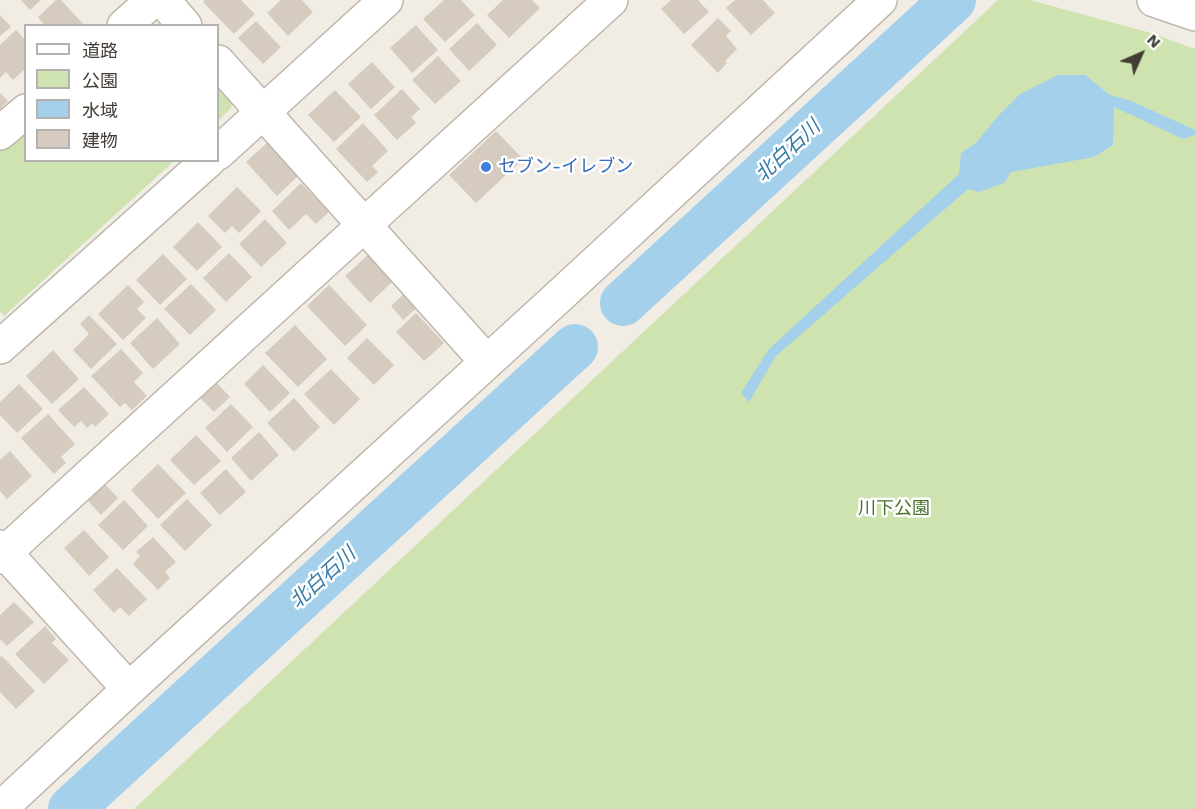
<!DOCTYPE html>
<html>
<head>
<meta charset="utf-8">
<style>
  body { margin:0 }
  #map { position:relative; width:1195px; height:809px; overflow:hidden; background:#f1ede5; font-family:"Work Sans","Noto Sans JP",sans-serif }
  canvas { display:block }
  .legend { position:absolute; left:24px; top:24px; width:195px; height:138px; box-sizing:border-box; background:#fff; border:2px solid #b4b1ae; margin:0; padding:8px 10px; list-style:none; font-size:18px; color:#433d35 }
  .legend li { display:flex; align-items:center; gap:12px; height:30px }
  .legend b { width:30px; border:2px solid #b4b1ae }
  .north { position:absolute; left:1111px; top:24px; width:60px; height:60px; -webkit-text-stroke:4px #fff; paint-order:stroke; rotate:45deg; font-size:16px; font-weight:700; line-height:24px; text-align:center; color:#433d35 }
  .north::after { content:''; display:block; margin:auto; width:21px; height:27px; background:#433d35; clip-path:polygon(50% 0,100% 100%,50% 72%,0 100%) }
</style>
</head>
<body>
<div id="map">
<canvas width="1195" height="809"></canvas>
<ul class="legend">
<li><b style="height:8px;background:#fff"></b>道路</li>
<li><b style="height:16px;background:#cee3b0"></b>公園</li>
<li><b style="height:16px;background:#a4d0eb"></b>水域</li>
<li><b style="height:16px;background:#d5cbbe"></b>建物</li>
</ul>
<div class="north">N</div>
</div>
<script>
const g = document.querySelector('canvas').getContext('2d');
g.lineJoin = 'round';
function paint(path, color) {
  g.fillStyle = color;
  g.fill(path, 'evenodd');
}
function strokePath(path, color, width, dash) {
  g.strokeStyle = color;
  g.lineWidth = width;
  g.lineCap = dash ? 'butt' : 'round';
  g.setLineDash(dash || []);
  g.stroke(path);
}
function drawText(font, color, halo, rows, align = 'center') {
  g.font = font + ' "Work Sans","Noto Sans JP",sans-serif';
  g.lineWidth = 5;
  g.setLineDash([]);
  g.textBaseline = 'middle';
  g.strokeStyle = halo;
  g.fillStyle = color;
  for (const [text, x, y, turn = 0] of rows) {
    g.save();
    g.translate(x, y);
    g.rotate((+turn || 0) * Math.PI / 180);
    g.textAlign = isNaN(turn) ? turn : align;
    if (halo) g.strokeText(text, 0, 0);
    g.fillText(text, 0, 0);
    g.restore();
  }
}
const green = new Path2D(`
  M998,0H1030L1151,33L1195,49V809H134Z
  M218,80L233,96L231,108L218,121Z
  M25,125L26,160L174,161L4,316L0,311V148Z`);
const water = new Path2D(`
  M1058,75H1085L1110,95L1129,100L1195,130V135L1183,139L1114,107L1113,145L1094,157L1011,172L1004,183L979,192L968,189L776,356L749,402L741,393L769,349L959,174L961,153L976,143L998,116L1020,94Z`);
const river = new Path2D(`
  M623,303L953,0
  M71,809L355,548L575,347`);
const building = new Path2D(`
  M21,0H41L30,10Z
  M56,0H61L85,26H45L38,17Z
  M205,0H241L255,14L234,34L203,2Z
  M281,0H302L313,12L288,36L267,13Z
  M444,0H461L475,15L445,42L423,19Z
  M503,0H532L540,8L509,38L487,15Z
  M671,0H698L709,12L684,34L661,9Z
  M735,0H763L775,13L751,35L726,8Z
  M0,15L11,27L0,36Z
  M718,18L731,31L726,36L737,49L725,61L727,63L718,73L691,45Z
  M256,21L281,47L263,64L238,38Z
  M477,23L497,45L469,71L449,49Z
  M416,25L438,50L412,73L390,48Z
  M16,30L26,41V68L13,80L6,72L0,78V45Z
  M438,56L461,81L435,104L412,80Z
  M372,62L395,87L371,109L348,84Z
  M402,89L420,109L411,117L416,123L397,140L374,115Z
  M335,90L361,117L334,142L308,115Z
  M0,93L8,101L0,109Z
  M363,123L388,151L372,166L378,172L367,182L336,149Z
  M496,131L523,159L476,203L449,175Z
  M267,143L298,176L277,196L246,162Z
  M301,183L329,212L316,224L306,214L289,230L272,211Z
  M237,187L261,211L239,233L232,226L225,233L208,216Z
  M265,219L287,243L261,267L239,244Z
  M198,222L222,247L197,271L173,247Z
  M229,253L252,277L226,302L203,278Z
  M163,254L187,279L160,305L136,280Z
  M369,254L394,280L370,303L345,276Z
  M191,284L216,310L190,335L164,309Z
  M128,285L144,302L137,309L146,318L123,340L98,314Z
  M329,285L367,325L345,346L307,306Z
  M406,292L419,306L403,320L391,306Z
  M416,313L444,343L424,361L396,332Z
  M89,315L117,344L91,369L73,350L89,334L80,324Z
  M157,318L180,344L153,369L130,343Z
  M295,325L327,359L298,387L265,353Z
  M367,338L394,365L374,385L347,358Z
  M121,349L143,373L134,382L147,396L132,410L125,403L120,407L91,376Z
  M53,350L79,379L52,404L26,376Z
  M263,365L290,393L270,412L244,384Z
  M331,369L360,399L334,425L304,394Z
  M214,380L230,397L214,412L198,396Z
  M19,384L43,409L17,433L0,415V402Z
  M84,387L109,414L95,427L92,423L87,428L81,421L74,427L58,410Z
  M294,398L320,427L294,452L267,423Z
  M231,404L253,427L227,452L205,428Z
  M48,414L75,444L61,457L66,463L54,474L21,438Z
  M259,432L279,455L251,481L231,458Z
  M196,435L221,461L194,485L170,460Z
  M10,451L32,476L7,499L0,491V460Z
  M158,464L186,493L158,519L131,490Z
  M226,469L246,492L220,515L200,493Z
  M104,483L118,498L101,515L86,499Z
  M187,499L212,525L185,551L160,525Z
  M124,500L148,526L123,550L98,525Z
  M84,530L109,557L89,576L64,548Z
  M153,537L176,562L165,572L170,578L158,590L133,564L140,556L136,552Z
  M117,568L147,599L129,616L120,607L114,613L93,590Z
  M14,602L34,622L7,646L0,639V615Z
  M45,626L56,639L52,643L69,660L44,684L15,654Z
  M2,656L35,691L16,709L0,692V657Z`);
const minor = new Path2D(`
  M163,0L185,26
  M1154,0L1195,14
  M124,26L153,0
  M218,62L487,362
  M0,133L26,111
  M218,153L386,0
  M0,347L209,160
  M0,547L129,689
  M0,557L611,0
  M0,809L129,689L555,300L880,0`);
const markers = [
  [486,167,6,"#3f7fe0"]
];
const shopNames = [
  ["セブン-イレブン",498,167]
];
const parkNames = [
  ["川下公園",894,509]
];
const waterNames = [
  ["北白石川",788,151,-43],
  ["北白石川",323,578,-42]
];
paint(green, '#cee3b0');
paint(water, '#a4d0eb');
strokePath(river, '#a4d0eb', 46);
paint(building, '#d5cbbe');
strokePath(minor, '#bfb7ab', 36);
strokePath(minor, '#fff', 33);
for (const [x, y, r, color] of markers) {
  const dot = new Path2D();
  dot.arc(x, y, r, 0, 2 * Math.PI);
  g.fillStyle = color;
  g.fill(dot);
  strokePath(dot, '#fff', 2);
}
drawText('18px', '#366cbe', '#fff', shopNames, 'left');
drawText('18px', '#49712c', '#fff', parkNames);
drawText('italic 20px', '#367ba8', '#fff', waterNames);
</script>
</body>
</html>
